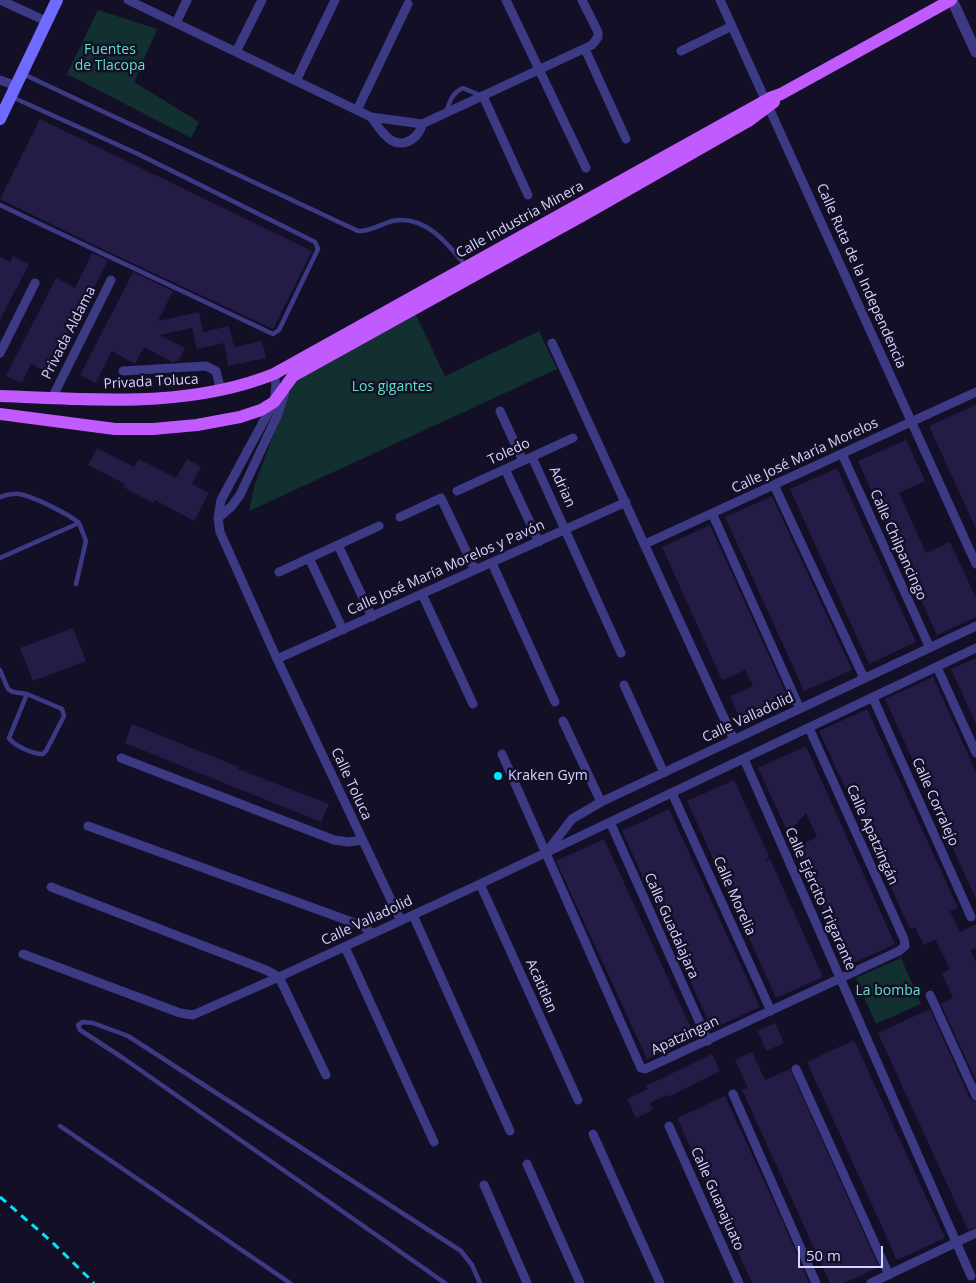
<!DOCTYPE html>
<html>
<head>
<meta charset="utf-8">
<style>
  body { margin:0 }
  #map { position:relative; width:976px; height:1283px; overflow:hidden; background:#130f26; font-family:"Open Sans",sans-serif }
  canvas { display:block }
  .scale { position:absolute; left:798px; top:1246px; width:85px; height:22px; box-sizing:border-box; border:2px solid #d9d4ff; border-top:0; padding-left:6px; font-size:15px; line-height:18px; white-space:nowrap; color:#d9d4ff; -webkit-text-stroke:4px #130f26; paint-order:stroke }
</style>
</head>
<body>
<div id="map">
<canvas width="976" height="1283"></canvas>
<div class="scale">50 m</div>
</div>
<script>
const g = document.querySelector('canvas').getContext('2d');
g.lineJoin = 'round';
function paint(path, color) {
  g.fillStyle = color;
  g.fill(path, 'evenodd');
}
function strokePath(path, color, width, dash) {
  g.strokeStyle = color;
  g.lineWidth = width;
  g.lineCap = dash ? 'butt' : 'round';
  g.setLineDash(dash || []);
  g.stroke(path);
}
function drawText(font, color, halo, rows, align = 'center') {
  g.font = font + ' "Open Sans",sans-serif';
  g.lineWidth = 5;
  g.setLineDash([]);
  g.textBaseline = 'middle';
  g.strokeStyle = halo;
  g.fillStyle = color;
  for (const [text, x, y, turn = 0] of rows) {
    g.save();
    g.translate(x, y);
    g.rotate((+turn || 0) * Math.PI / 180);
    g.textAlign = isNaN(turn) ? turn : align;
    if (halo) g.strokeText(text, 0, 0);
    g.fillText(text, 0, 0);
    g.restore();
  }
}
const green = new Path2D(`
  M98,10L157,29L134,82L199,122L191,138L67,74Z
  M416,315L445,376L539,331L557,369L249,511L255,483L295,379Z
  M901,958L921,1004L876,1024L856,978Z`);
const building = new Path2D(`
  M40,119L312,251L273,329L96,246L0,199Z
  M92,253L108,260L50,374L31,364L22,383L6,376L56,278L75,288Z
  M13,256L29,264L0,320V257L10,262Z
  M133,272L173,291L158,321L199,312L203,332L229,326L234,347L262,341L266,358L228,366L224,343L197,349L192,328L159,335L185,348L178,361L172,362L144,347L135,364L112,351L96,383L80,375Z
  M976,405V529L929,426Z
  M906,440L925,481L899,493L926,553L950,542L976,598V617L937,635L858,461Z
  M97,448L134,467L139,459L176,478L187,459L201,467L192,484L209,493L194,521L155,500L154,503L138,495L123,487L125,484L88,465Z
  M837,468L916,642L869,664L790,489Z
  M772,496L852,670L804,691L725,517Z
  M710,525L789,700L741,722L730,696L753,686L745,670L722,680L662,547Z
  M73,628L86,661L33,681L20,648Z
  M976,658V724L951,669Z
  M933,677L976,772V899L885,699Z
  M867,709L958,908L950,911L960,932L976,924V948L970,950L976,962V1081L941,1004L953,998L942,973L950,969L935,939L924,945L915,927L910,929L819,731Z
  M132,724L239,767L238,769L329,804L321,822L125,743Z
  M806,746L895,944L849,965L796,847L817,837L806,813L788,833L758,768Z
  M734,780L769,856L764,861L770,859L823,977L776,998L687,801Z
  M669,809L760,1007L712,1029L622,831Z
  M604,839L695,1037L647,1059L556,861Z
  M930,1009L970,1099L976,1102V1227L968,1230L878,1033Z
  M775,1023L784,1043L766,1051L758,1031Z
  M854,1040L945,1238L897,1260L807,1062Z
  M752,1052L765,1080L790,1069L879,1267L844,1283H830L742,1090L748,1088L735,1060Z
  M712,1054L720,1071L668,1097L667,1095L650,1103L653,1110L636,1118L627,1099L648,1089L646,1086Z
  M725,1096L782,1220L809,1283H752L677,1118Z`);
const service = new Path2D(`
  M23,74L358,231C369,232 381,224 392,221C425,214 448,244 466,266
  M446,112C450,101 452,93 463,88L482,96
  M0,205L273,334L279,330L318,249L315,242L138,154L12,97
  M0,497C6,495 12,493 19,494C32,496 69,514 79,523L0,558
  M76,584L86,541L79,523
  M0,670L8,689L13,692L27,694L62,709L64,716L46,751L43,754C33,754 14,746 9,738L27,694
  M60,1126L290,1283
  M445,1283L123,1058L80,1030L78,1025L83,1022L93,1023L128,1036L461,1251L472,1265L480,1283`);
const minor = new Path2D(`
  M0,0L46,21
  M128,0L371,117L422,124C421,131 417,136 411,140C392,151 381,130 371,117
  M506,0L586,168
  M720,0L976,564
  M176,23L187,0
  M585,49L626,139
  M681,51L732,26
  M236,52L262,0
  M0,80L16,86
  M296,81L335,0
  M483,96L528,195
  M357,110L408,4
  M422,124L592,45L598,37V32L582,0
  M552,343L734,740
  M0,353L35,283
  M123,371L206,366L216,371L221,391
  M274,374L276,386L274,402L221,500L218,518L220,532L277,659L401,921
  M52,398L111,280
  M500,411L523,461
  M842,454L930,648
  M532,457L621,653
  M505,469L539,542
  M774,485L864,678
  M457,491L573,438
  M712,513L800,709
  M400,517L441,498L475,570
  M218,518L231,507L240,495L278,414L285,392
  M645,544L976,392
  M338,545L372,617
  M309,558L343,630
  M492,563L555,702
  M279,572L379,526
  M422,594L473,704
  M277,659L626,502
  M937,667L976,753
  M624,685L664,773
  M873,698L971,917
  M563,721L601,802
  M502,754L641,1068L645,1069L899,951L905,946L904,939L809,728
  M121,758L334,840L349,842L362,840
  M744,759L971,1276
  M672,793L771,1011
  M610,822L708,1041
  M88,826L352,922L366,928L372,934
  M548,850L572,819L601,802L976,626
  M480,884L578,1100
  M51,887L266,970L279,977L326,1075
  M413,915L510,1131
  M345,947L434,1142
  M23,954L180,1013L193,1015L279,977L480,884L976,648
  M930,995L976,1096
  M796,1069L889,1275
  M733,1094L816,1283
  M669,1126L739,1283
  M593,1134L660,1283
  M527,1164L580,1283
  M484,1185L527,1283
  M871,1283L976,1233`);
const tertiary = new Path2D(`
  M952,0L976,52`);
const secondary = new Path2D(`
  M0,119L57,0`);
const primary = new Path2D(`
  M0,396C91,399 187,409 274,374L770,98L781,94L951,0
  M0,414L115,429H153L197,425L240,417L261,410L274,402L293,376L589,212L750,120L774,102`);
const rail = new Path2D(`
  M0,1197L52,1242L94,1283`);
const markers = [
  [498,776,5,"#00e5ff"]
];
const parkNames = [
  ["Fuentes",110,50],
  ["de Tlacopa",110,66],
  ["Los gigantes",392,387],
  ["La bomba",888,991]
];
const streetNames = [
  ["Calle Industria Minera",520,220,-29],
  ["Calle Ruta de la Independencia",861,276,66],
  ["Privada Aldama",69,333,-63],
  ["Privada Toluca",151,382,-3],
  ["Toledo",509,452,-25],
  ["Calle José María Morelos",805,456,-25],
  ["Adrian",562,487,65],
  ["Calle Chilpancingo",898,545,66],
  ["Calle José María Morelos y Pavón",446,568,-24],
  ["Calle Valladolid",748,718,-25],
  ["Calle Toluca",351,784,65],
  ["Calle Corralejo",935,802,66],
  ["Calle Apatzingán",872,835,66],
  ["Calle Morelia",734,896,66],
  ["Calle Ejército Trigarante",820,899,66],
  ["Calle Valladolid",367,921,-25],
  ["Calle Guadalajara",671,926,66],
  ["Acatitlan",541,986,66],
  ["Apatzingan",685,1036,-25],
  ["Calle Guanajuato",717,1199,66]
];
const poiNames = [
  ["Kraken Gym",508,776]
];
paint(green, '#12302f');
paint(building, '#241b47');
strokePath(service, '#3d3a85', 4.5);
strokePath(minor, '#3d3a85', 9);
strokePath(tertiary, '#3d3a85', 11);
strokePath(secondary, '#6f6bff', 12);
strokePath(primary, '#c25bff', 12);
strokePath(rail, '#00e5ff', 3, [8, 6]);
for (const [x, y, r, color] of markers) {
  const dot = new Path2D();
  dot.arc(x, y, r, 0, 2 * Math.PI);
  g.fillStyle = color;
  g.fill(dot);
  strokePath(dot, '#130f26', 2);
}
drawText('14px', '#5fe0c0', '#130f26', parkNames);
drawText('14px', '#d9d4ff', '#130f26', streetNames);
drawText('14px', '#d9d4ff', '#130f26', poiNames, 'left');
</script>
</body>
</html>
